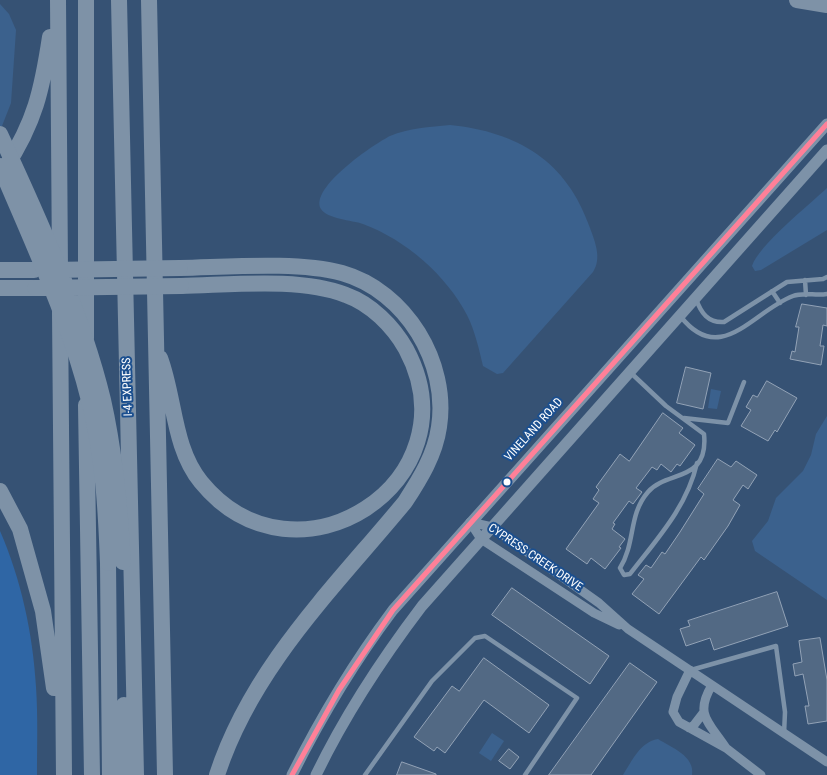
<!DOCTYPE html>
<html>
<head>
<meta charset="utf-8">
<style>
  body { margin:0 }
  canvas { display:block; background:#365274 }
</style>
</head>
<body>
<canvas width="827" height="775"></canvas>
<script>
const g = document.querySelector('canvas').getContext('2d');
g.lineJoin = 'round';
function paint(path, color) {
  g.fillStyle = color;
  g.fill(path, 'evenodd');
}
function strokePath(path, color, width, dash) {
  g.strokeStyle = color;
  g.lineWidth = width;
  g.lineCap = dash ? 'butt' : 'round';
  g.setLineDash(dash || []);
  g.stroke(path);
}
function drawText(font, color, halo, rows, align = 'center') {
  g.font = font + ' "Roboto Condensed",sans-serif';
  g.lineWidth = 4;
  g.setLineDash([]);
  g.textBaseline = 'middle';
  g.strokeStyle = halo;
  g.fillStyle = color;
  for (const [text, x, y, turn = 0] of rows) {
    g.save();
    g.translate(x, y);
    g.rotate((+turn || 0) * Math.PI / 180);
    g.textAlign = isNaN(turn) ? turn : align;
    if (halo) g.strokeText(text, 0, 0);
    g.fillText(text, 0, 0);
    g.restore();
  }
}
const green = new Path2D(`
  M0,531C21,579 33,634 36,687C38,716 37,746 37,775H0Z`);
const water = new Path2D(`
  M0,4L9,14L16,30L11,103L0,131Z
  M450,125C518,132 567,161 590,228C595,242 602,258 593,272L503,373L497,374L483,366C479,349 475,331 467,315C446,275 406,240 363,224C352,220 327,219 321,209C309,188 374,144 390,136C409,128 430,127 450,125Z
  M827,188V230L761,270L755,271L752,266C759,245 809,205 827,188Z
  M711,389L721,391L717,409L708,408Z
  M827,416V600L755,551L752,541L768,521L776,498L803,471L811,455L816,434Z
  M492,733L504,741L491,761L479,753Z
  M658,739C672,748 695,756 692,775H623C632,761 640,742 658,739Z`);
const building = new Path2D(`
  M802,304L827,308V326L823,325L820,346H824L821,365L790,359L792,351L795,352L799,327H796Z
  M686,367L711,373L703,409L677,403Z
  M767,381L797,398L777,432L775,430L768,441L741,426L751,410L746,407L753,395L757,397Z
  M663,413L683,428L679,433L695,445L680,466L677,464L671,472L661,464L657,470L652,467L636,488L642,492L633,504L629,501L613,523L615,524L612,529L625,539L619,547L621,548L605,569L591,558L587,564L566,549L599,503L593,499L599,490L596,487L620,454L629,461Z
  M718,459L731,467L736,461L757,475L748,489L743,485L733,500L740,505L728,526L704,560L701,557L659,614L632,594L644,579L638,575L646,565L651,568L662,552L665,554L680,532L704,494L698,489Z
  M512,588L609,656L590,684L492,615Z
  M777,592L788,626L714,650L710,638L686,646L680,629L690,626L688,621Z
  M820,638L827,680V721L808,724L805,706H809L803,674L795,676L793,664L802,662L799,641Z
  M484,658L549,705L529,733L484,700L445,753L437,747L434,751L414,737L452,686L459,691Z
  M630,663L657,682L591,775H549Z
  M509,749L519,757L510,769L499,761Z
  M402,762L436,774V775H397Z`);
const service = new Path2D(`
  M805,280L806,295
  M772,291L780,303
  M696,299C701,313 708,323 724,322L787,282L823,279L827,277
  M681,317C721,367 753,311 793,296C803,292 816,296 827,294
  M631,373L666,406L704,434C709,483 667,470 648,492C628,515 636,542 620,568L624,575L630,574C657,539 687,507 697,463
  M684,418L728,423L744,382
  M691,670L776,646L785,712L784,734
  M365,775L432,681L475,638L485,636L577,698L525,775`);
const minor = new Path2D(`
  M470,522L492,527L599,603L628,629L827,762
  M470,522L481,539L594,613L619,625
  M690,670L677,697L673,712L679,722L726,748L761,775
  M712,685C694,715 709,722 726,748
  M689,728L694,725L704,712`);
const tertiary = new Path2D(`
  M292,775C321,717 354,662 393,610L827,124
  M316,775C345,715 381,660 422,606L827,150`);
const motorway = new Path2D(`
  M58,0L60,270
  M119,0L136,775
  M149,0L165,775
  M797,0L827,5
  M5,168C35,122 42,90 50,37
  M180,268C228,267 297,261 342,273C406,291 449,363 439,427C435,455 420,479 405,502C334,588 252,667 217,775
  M0,270H34
  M0,288H35
  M60,312L64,775
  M86,338V0
  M160,358C175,398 173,448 201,482C296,598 477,481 406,349C393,326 371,304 346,295C300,277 231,285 181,286
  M86,405L92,775
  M0,491L20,529L43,611L54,688
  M108,563L110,775
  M124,705V775`);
const motorwayBridge = new Path2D(`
  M0,134C38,216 82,313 103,400C115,453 120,507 123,562
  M0,166C33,244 70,322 90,404C103,456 106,509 108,563
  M50,270L180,268
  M35,288L181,286`);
const bus1 = new Path2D(`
  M292,775L339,690L393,610L827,124`);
const markers = [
  [507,482,4.5,"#fff"]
];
const streetNames = [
  ["I-4 EXPRESS",128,387,-92],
  ["VINELAND ROAD",534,430,-48],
  ["CYPRESS CREEK DRIVE",535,558,34]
];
paint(green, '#2f66a5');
paint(water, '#3b618d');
paint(building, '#526984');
strokePath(building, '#92a2b6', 1);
strokePath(service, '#7d92a8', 4.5);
strokePath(minor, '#7d92a8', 9);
strokePath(tertiary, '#7d92a8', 11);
strokePath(motorway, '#7e92a7', 16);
strokePath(motorwayBridge, '#7e92a7', 16);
strokePath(bus1, '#ff8098', 5);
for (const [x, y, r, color] of markers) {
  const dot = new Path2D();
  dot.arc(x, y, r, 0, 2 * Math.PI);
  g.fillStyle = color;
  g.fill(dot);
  strokePath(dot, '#1b4f8f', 2);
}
drawText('12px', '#fff', '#1b4f8f', streetNames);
</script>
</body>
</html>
